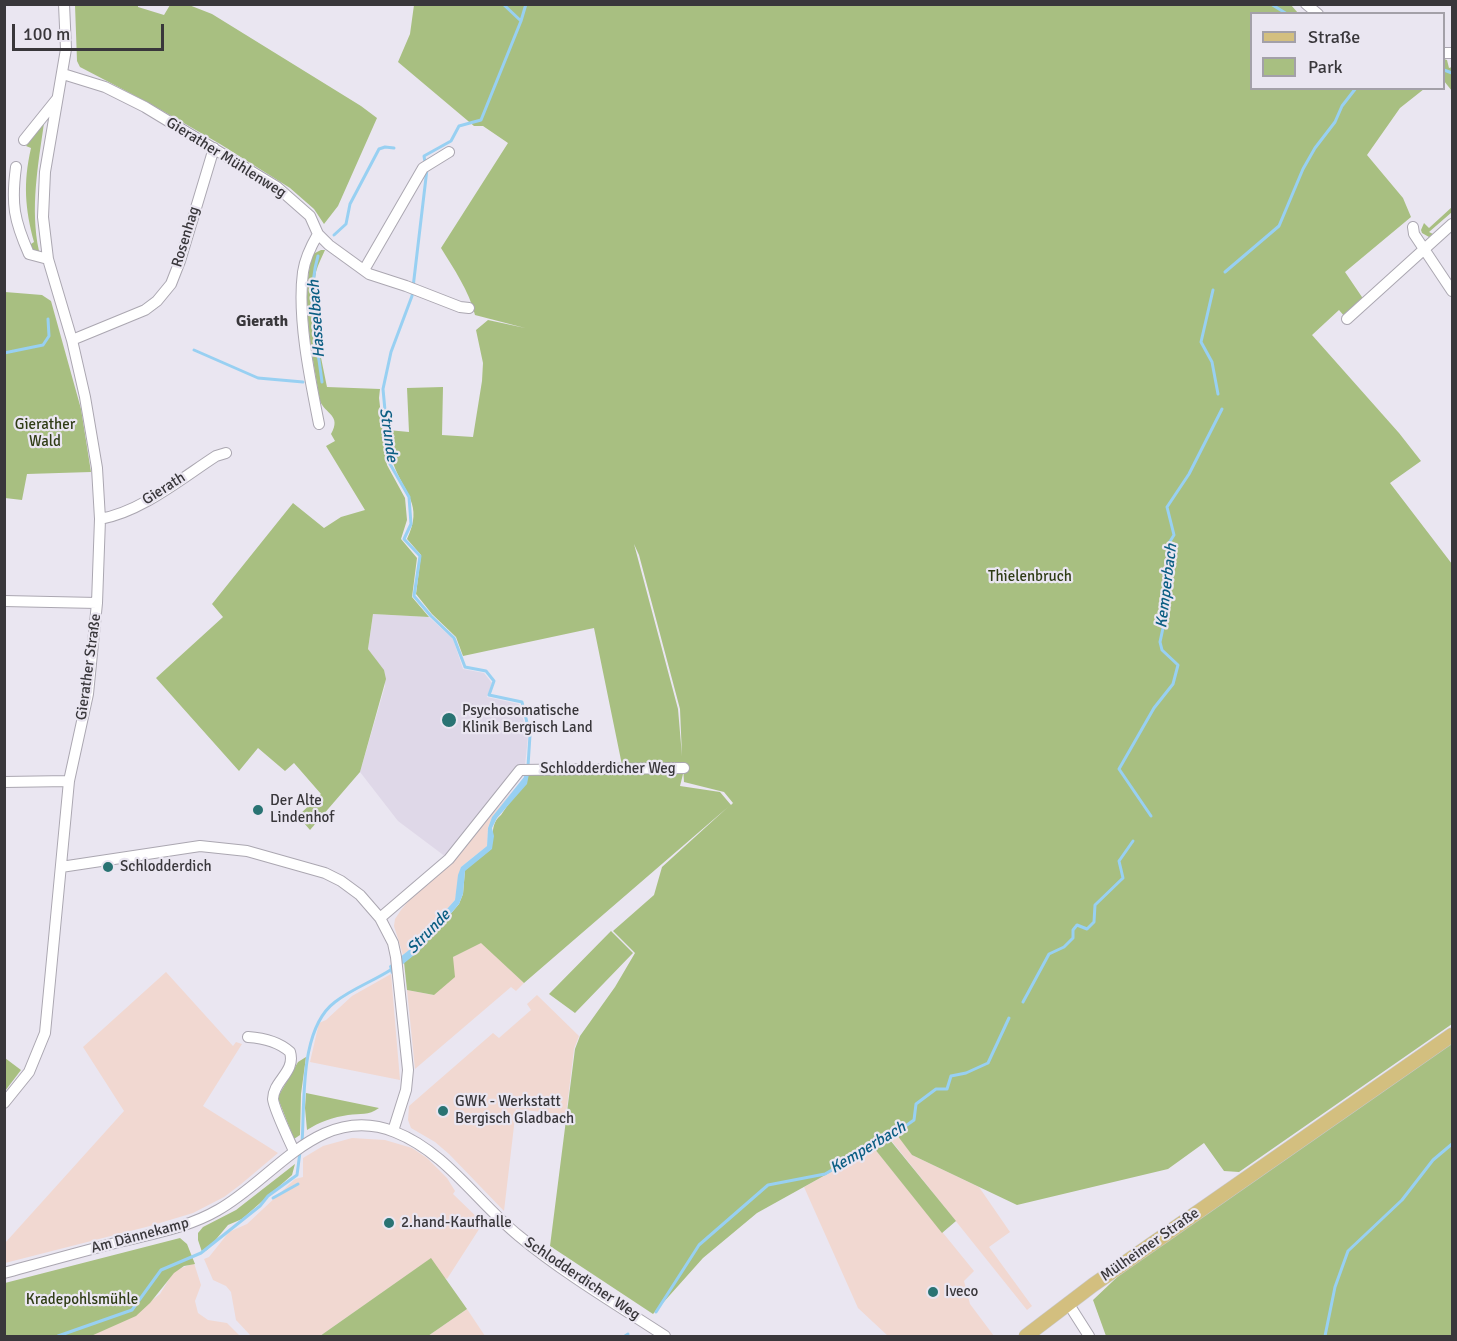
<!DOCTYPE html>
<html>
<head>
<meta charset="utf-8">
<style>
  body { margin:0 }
  #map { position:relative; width:1457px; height:1341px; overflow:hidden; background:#eae6f1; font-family:Signika,sans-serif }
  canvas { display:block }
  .frame { position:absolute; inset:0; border:6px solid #39373b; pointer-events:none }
  .legend { position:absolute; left:1250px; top:12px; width:195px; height:78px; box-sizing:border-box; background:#eae6f1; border:2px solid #a3a0a8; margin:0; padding:8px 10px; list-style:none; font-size:18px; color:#39373b }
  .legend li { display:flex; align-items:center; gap:12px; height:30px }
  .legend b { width:30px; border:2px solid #a3a0a8 }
  .scale { position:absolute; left:12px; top:24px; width:152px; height:27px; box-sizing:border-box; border:3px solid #39373b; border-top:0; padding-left:8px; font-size:18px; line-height:21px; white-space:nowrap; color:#39373b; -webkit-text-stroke:4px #eae6f1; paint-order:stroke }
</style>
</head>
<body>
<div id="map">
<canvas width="1457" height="1341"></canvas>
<div class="frame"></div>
<ul class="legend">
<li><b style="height:8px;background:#d3bf7f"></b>Straße</li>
<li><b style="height:16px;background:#a8bf81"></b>Park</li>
</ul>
<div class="scale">100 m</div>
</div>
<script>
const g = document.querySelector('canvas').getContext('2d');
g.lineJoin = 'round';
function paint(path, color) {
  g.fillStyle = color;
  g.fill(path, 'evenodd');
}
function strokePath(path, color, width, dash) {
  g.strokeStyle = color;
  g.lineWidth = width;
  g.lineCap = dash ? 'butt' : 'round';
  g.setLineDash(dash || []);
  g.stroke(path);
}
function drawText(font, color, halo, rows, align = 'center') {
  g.font = font + ' Signika,sans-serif';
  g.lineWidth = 4.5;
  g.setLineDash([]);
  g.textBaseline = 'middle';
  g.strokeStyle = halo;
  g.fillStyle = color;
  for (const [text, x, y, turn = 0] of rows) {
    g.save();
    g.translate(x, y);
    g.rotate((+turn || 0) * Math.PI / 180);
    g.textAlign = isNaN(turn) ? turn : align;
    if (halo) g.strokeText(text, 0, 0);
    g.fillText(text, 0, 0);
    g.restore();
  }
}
const commercial = new Path2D(`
  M515,788L492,817L488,828L487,846L461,867L455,900L414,946L403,955L394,926L395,919L401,910L420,887L452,861Z
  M481,942L524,983L516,991L511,987L415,1069L407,990L434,995L453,957Z
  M166,972L233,1046L236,1042L242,1044L203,1106L278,1153L240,1185L224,1197L193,1213L150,1226L5,1263V1243L124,1111L83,1047Z
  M391,974L400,1080L310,1062L319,1023L326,1020L352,996Z
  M537,995L579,1036L574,1049L566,1115L516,1109L504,1211L449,1154L435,1142L411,1128L408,1120L409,1106L493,1033L499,1038L531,1010L527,1004Z
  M898,1135L912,1155L979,1187L1010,1232L989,1247L1032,1306L1027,1310L890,1139Z
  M352,1138L385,1140L412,1148L427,1158L447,1178L455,1191L453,1194L483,1223L447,1279L442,1276L430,1259L320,1336H251L236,1320L231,1292L226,1286L213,1280L204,1259L209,1257L229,1232L247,1224L295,1179L303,1177V1158L323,1146Z
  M874,1148L974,1271L964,1281L970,1304L994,1336H888L858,1308L804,1187Z
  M194,1263L201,1285L195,1301L198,1313L208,1320L227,1323L240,1336H72L141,1309L160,1294L174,1271Z
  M467,1309L485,1336H428Z`);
const built = new Path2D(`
  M373,614L429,617L453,639L463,669L484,673L492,683L487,697L519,704L528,737L525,765L515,767L446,857L398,821L360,772L385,686L383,670L368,649Z`);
const green = new Path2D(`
  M75,5H138V7L164,15L170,5H189L212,14L361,106L377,118L338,206L324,224L314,209L290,188L220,144L149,103L80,67L77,61Z
  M414,5H1291L1298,13L1252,14V88L1424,89L1400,108L1367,155L1403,198L1411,217L1345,272L1364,300L1345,317L1339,310L1312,335L1399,433L1421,461L1390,483L1452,564V1024L1239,1172L1224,1171L1204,1143L1168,1169L1017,1205L912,1155L897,1135L890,1140L956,1221L942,1233L874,1148L757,1213L703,1258L653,1314L550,1246L575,1049L580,1036L615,987L635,953L613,931L654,895L662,867L728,807L524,983L481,943L453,957L455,977L434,995L407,990L404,962L419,951L459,904L463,894L465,870L491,849C494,836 490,824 501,815L529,774H683L680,786L720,792L731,805L733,803L724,792L684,782L683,765H622L594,628L463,656L456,637L432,614L416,594L421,555L407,539C424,504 404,494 393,463C390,453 390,441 388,430L409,432L407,388L443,387L442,435L473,437L482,381L483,363L476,330L488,320L525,328L475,315C469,291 454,269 441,248L508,143L483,126H474L398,62L410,34ZM634,544L639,555L680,709L682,756L678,709Z
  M1444,59L1447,60L1449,68L1452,67V91L1444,81Z
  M44,123C38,166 30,208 39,251L35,252L28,246L34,242C25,208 23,183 31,148L26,146Z
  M1452,207V212L1429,232L1435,235L1429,237L1422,233L1421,230L1424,223L1429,228Z
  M321,250H325C322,257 318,264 316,272C309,310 320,350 327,387L380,389L379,398L387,465L405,498L407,520L401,539L417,558L412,597L429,617L373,614L368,649L384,670L386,679L360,772L310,830L298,816L321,794L294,763L285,771L258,748L239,771L156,678L223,617L212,604L293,503L324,528L341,517L365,510L326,446L335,441L331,434C342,415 325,414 320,401C313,357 299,297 313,254Z
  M5,292L42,295L51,301L81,409L91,472L27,474L22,500L5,498Z
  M611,931L633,953L575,1013L549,994Z
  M1452,1042V1336H1106L1093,1300L1131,1264Z
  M306,1057L301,1094L300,1135L294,1139L279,1101V1095L298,1062Z
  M5,1058L21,1070L5,1091Z
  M306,1093L379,1108C368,1116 361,1113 348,1115C334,1117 319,1122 307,1130L305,1108Z
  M295,1164L292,1175L242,1219L228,1225L207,1250L202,1252L198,1240V1233L203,1227L236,1210Z
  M180,1238L187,1244L195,1264L184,1266L174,1273L150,1303L136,1316L91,1336H5V1283Z
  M431,1258L467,1309L428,1336H320Z`);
const water = new Path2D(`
  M523,774H529L527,784L497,818L492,828L494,836L492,849L465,871L463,894L459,904L419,951L391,974L389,966L414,946L455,900L458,875L461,867L487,846L488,828L492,817L524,777Z`);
const stream = new Path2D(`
  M1271,4L1287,14
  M521,21L526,4
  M1444,70L1452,73
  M425,162L424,156L451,141L459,126L481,120L521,21L503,4
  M427,169L412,296L391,352L383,389L390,464L409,497L411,524L404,539L420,556L414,596L431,616L454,638L465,667L486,671L494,681L489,695L522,702L530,735L528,766
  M334,235L346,224L350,204L379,149L385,147L394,148
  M318,256C306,296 317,341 322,382
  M1225,272L1279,226L1303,169L1315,148L1335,122L1342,106L1356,88
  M1213,290L1201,342L1212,362L1218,394
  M194,350L258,378L303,382
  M4,353L43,345L49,336L48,319
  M1151,816L1119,769L1154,708L1173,684L1178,665L1162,650L1160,642L1166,614L1169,543L1174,535L1167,507L1189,474L1222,409
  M1023,1002L1049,954L1064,947L1073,938V930L1077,925L1087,929L1094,922L1095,905L1123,878L1119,861L1133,841
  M302,1143C305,1102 299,1029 335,1002C353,988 374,981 392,969
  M273,1198L298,1184
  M656,1312L699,1245L768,1185L825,1174L897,1132L914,1120L916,1104L936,1089H947L951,1076L966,1073L988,1063L1009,1018
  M58,1336L132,1310L161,1270L201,1253L260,1206L268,1196L297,1175L300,1152
  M625,1336L628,1334
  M1325,1336L1335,1287L1348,1251L1402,1200L1433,1160L1452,1144`);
const minor = new Path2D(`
  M1306,4L1318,14
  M1444,53H1452
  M63,74L105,87L145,107L277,187L310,216L318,234L329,245L369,274L406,286L460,307L469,308
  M24,140L57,99
  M16,167C11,204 14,220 29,254L48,259
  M1413,227L1414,234L1452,291
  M318,234C311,246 305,258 303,272C297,317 310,379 319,424
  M364,270L423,168L449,152
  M1347,319L1452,224
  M72,340L145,310L157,301L171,284L180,261L214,148
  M100,519C141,512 182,478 216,456L226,453
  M4,601L97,603
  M4,782L69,781
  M61,867L200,846L247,851L325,873L341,881L360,895L380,918L393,943L396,957L408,1070L406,1090L393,1131
  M380,918L449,859L520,770L684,768
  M248,1037C263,1038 278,1041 290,1052C296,1072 273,1081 273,1099C274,1109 289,1140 294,1151
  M4,1103L29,1072L45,1033L69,781L88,694L97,603L100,519L97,468L85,397L72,340L48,259L43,217L45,172L66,49L64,4
  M4,1273C44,1262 83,1251 123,1241C155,1233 189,1227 218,1210C274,1179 320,1102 395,1132C446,1152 477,1202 519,1236C565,1274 616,1304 665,1336
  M1068,1303L1089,1336`);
const major = new Path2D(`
  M1026,1336L1093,1285L1452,1035`);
const markers = [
  [449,720,8,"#297373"],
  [258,810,6,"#297373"],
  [108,867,6,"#297373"],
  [443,1111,6,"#297373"],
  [389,1223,6,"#297373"],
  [933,1292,6,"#297373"]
];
const streetNames = [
  ["Gierather Mühlenweg",226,158,32],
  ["Rosenhag",186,237,-73],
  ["Gierath",164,489,-32],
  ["Gierather Straße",89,667,-82],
  ["Schlodderdicher Weg",608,769],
  ["Am Dännekamp",140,1236,-15],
  ["Mülheimer Straße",1150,1245,-35],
  ["Schlodderdicher Weg",582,1279,34]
];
const parkNames = [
  ["Gierather",45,425],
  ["Wald",45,442],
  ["Thielenbruch",1030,577],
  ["Kradepohlsmühle",82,1300]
];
const poiNames = [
  ["Psychosomatische",462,711],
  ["Klinik Bergisch Land",462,728],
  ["Der Alte",270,801],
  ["Lindenhof",270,818],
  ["Schlodderdich",120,867],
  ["GWK - Werkstatt",455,1102],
  ["Bergisch Gladbach",455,1119],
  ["2.hand-Kaufhalle",401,1223],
  ["Iveco",945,1292]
];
const waterNames = [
  ["Hasselbach",317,319,-94],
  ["Strunde",388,435,82],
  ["Kemperbach",1167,586,-83],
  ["Strunde",429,932,-46],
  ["Kemperbach",868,1148,-31]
];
const neighbourhoodNames = [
  ["Gierath",262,322]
];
paint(commercial, '#f1d8d1');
paint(built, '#dfd8e8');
paint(green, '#a8bf81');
paint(water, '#98d0f2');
strokePath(stream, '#98d0f2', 3);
strokePath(minor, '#aba7b1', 12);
strokePath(major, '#c8c7c8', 15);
strokePath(minor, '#fff', 10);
strokePath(major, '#d3bf7f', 14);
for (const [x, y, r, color] of markers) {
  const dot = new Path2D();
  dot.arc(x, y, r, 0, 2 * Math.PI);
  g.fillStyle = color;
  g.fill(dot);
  strokePath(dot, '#eae6f1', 2);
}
drawText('15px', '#39373b', '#eae6f1', streetNames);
drawText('15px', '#2f3c15', '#eae6f1', parkNames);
drawText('15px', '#39373b', '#eae6f1', poiNames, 'left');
drawText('italic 16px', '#0b5e83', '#eae6f1', waterNames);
drawText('bold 16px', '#39373b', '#eae6f1', neighbourhoodNames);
</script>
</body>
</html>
